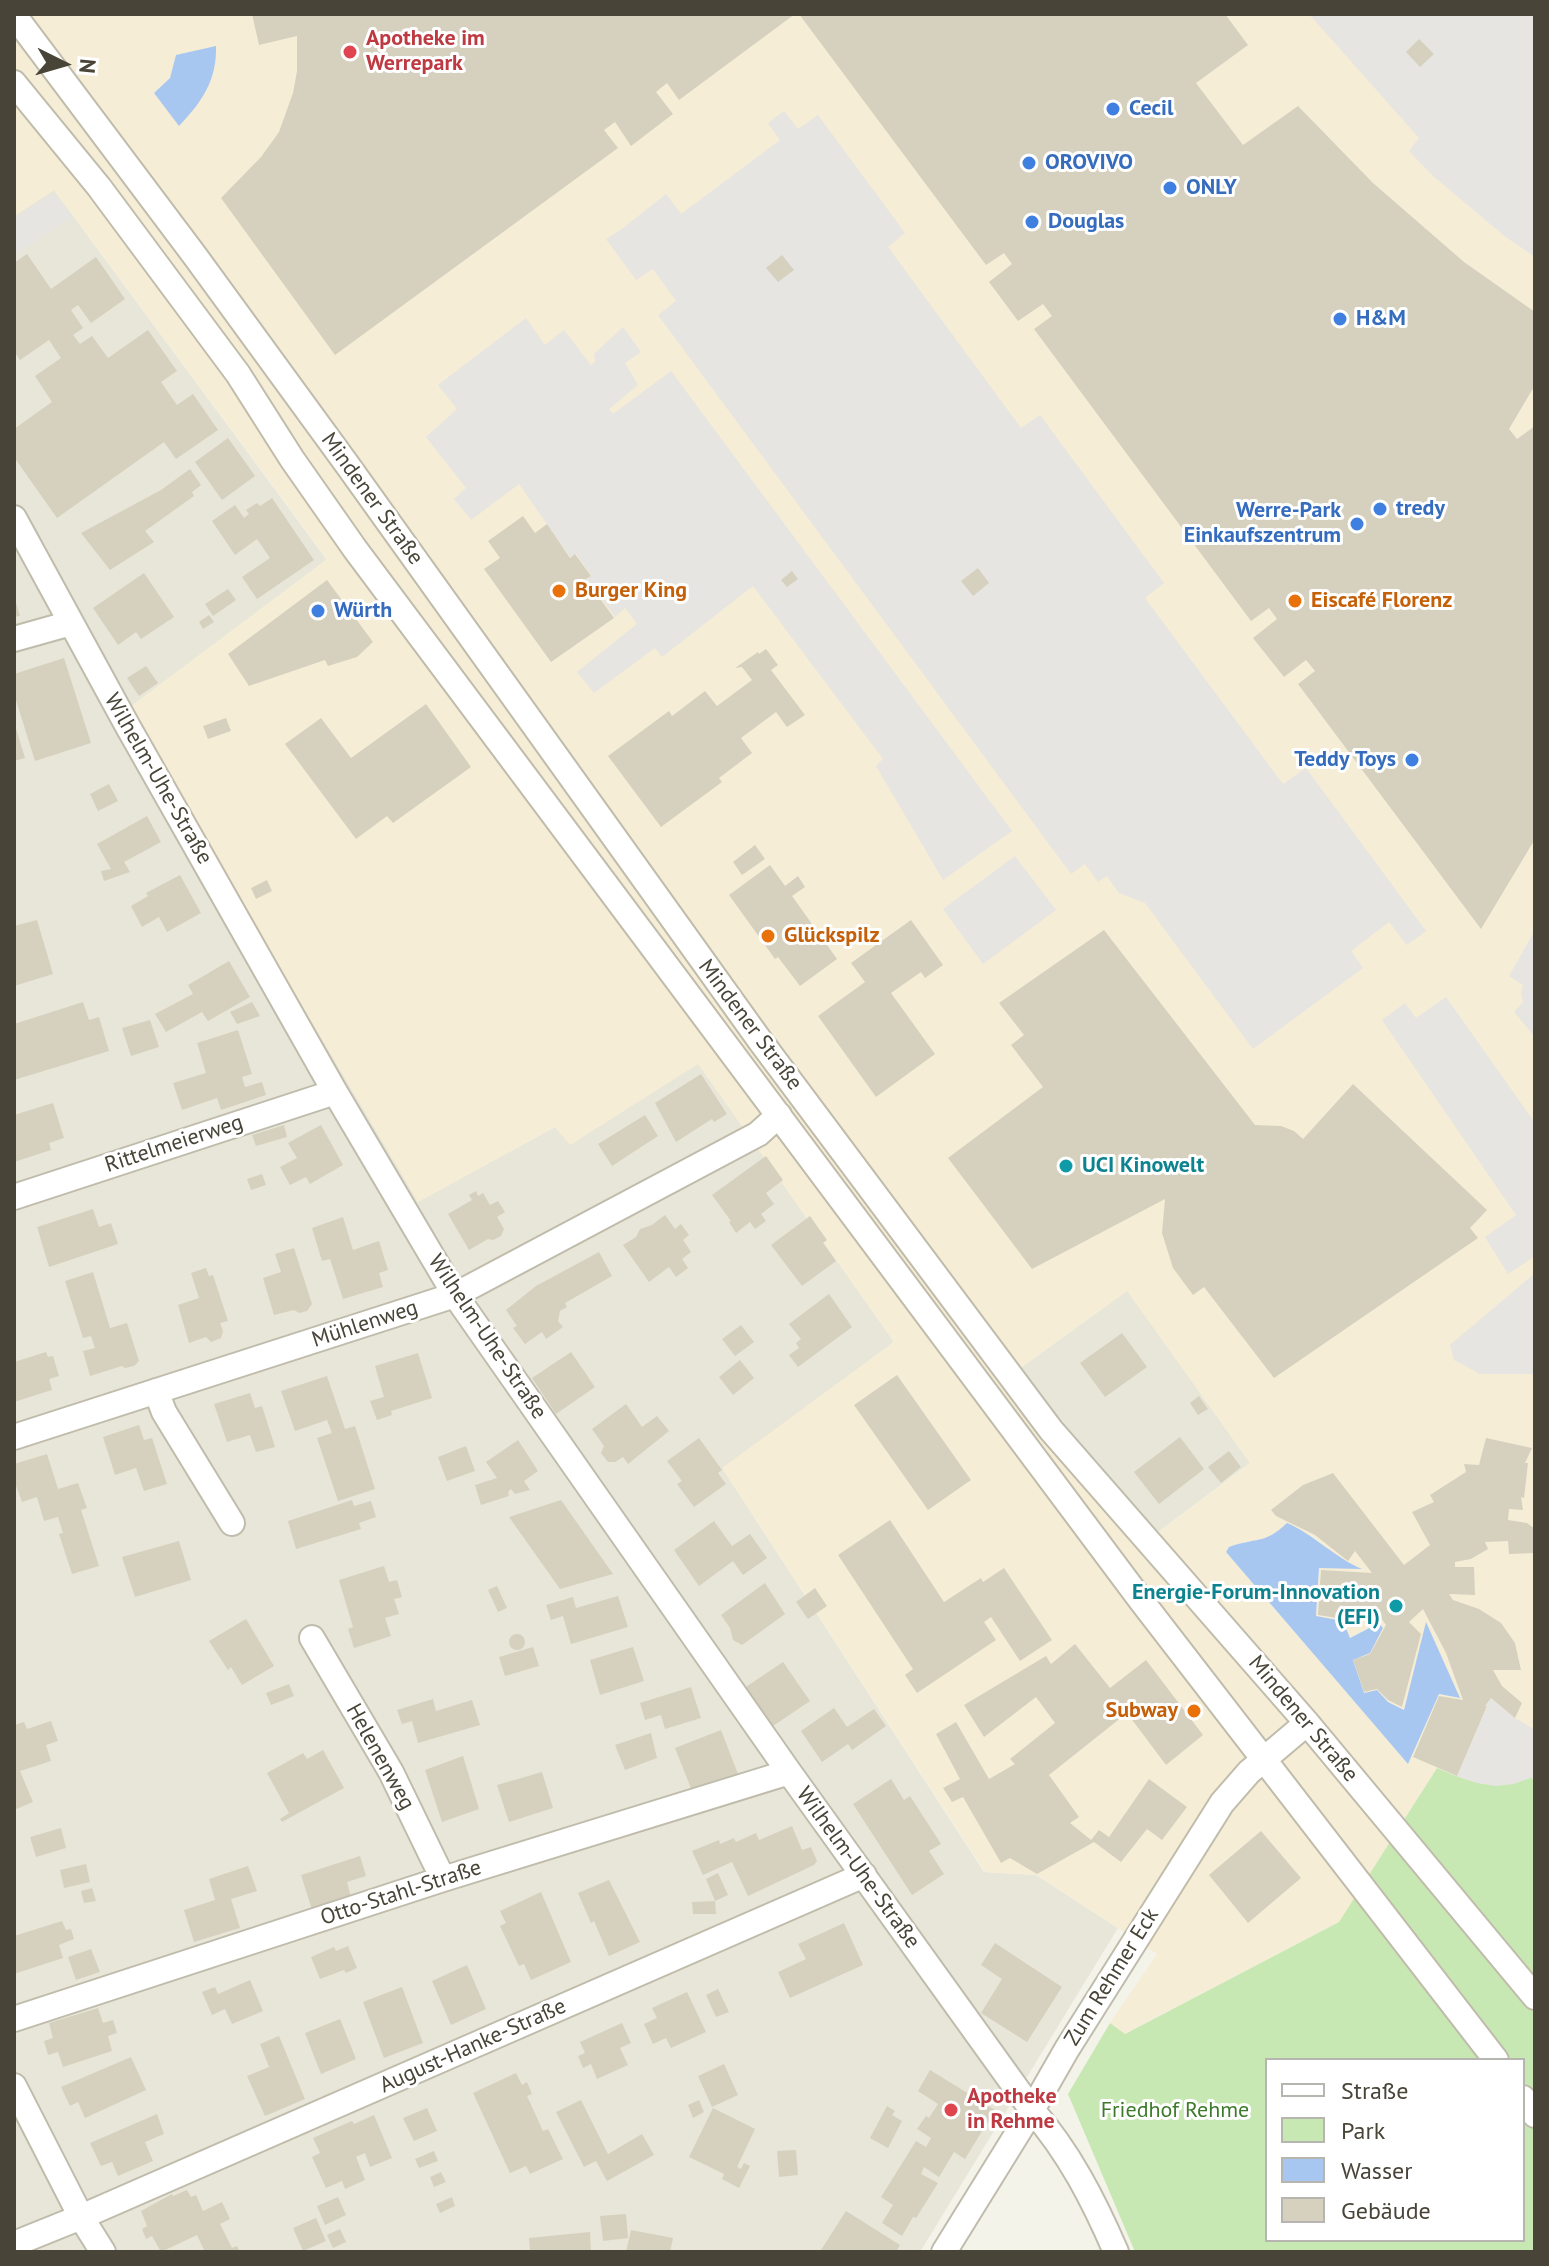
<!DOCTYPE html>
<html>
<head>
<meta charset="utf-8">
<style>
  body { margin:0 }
  #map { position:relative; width:1549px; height:2266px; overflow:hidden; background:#f4f3ea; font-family:"PT Sans",sans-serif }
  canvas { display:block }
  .frame { position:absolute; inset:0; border:16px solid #484538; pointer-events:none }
  .legend { position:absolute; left:1265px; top:2058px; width:260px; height:184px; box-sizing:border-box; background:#fff; border:2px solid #b6b5af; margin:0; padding:10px 14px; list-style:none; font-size:24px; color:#484538 }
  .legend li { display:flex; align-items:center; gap:16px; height:40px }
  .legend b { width:40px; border:2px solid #b6b5af }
  .north { position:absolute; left:24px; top:24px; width:80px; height:80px; -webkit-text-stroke:6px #fff; paint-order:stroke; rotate:95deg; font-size:22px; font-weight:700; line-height:32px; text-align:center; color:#484538 }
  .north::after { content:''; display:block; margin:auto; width:28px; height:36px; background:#484538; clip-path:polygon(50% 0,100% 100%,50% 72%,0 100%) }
</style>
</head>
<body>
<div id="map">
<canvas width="1549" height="2266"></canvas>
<div class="frame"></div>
<ul class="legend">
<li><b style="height:10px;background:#fff"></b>Straße</li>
<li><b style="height:22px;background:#c8e8b3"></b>Park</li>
<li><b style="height:22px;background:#a8c7f0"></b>Wasser</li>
<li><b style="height:22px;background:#d6d1bf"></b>Gebäude</li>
</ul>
<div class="north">N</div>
</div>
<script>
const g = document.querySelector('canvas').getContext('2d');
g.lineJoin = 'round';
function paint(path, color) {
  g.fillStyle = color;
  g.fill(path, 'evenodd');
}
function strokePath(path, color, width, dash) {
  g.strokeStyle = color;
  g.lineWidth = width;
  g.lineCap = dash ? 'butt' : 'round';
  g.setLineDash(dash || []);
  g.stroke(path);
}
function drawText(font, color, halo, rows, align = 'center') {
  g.font = font + ' "PT Sans",sans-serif';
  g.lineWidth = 6;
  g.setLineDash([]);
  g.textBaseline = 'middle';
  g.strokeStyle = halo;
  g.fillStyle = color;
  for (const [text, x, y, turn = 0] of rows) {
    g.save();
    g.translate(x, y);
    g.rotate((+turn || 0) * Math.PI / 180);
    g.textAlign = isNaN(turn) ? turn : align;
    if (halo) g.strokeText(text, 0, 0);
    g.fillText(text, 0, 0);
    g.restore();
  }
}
const residential = new Path2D(`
  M54,190L327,560L417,1202L555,1127L571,1144L698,1063L894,1342L723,1469L984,1872L1036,1875L1118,1928L920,2252H14V216Z
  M1128,1290L1250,1463L1141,1545L1008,1377Z`);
const commercial = new Path2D(`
  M14,14H1535V1785L1532,1777L1476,1783L1437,1768L1339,1922L1124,2034L1110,2023L1157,1954L1037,1875L985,1872L722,1468L894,1342L698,1064L570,1145L555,1127L418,1202L127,709L327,559L54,190L14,216ZM176,55L180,125L154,93L170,78ZM1127,1291L1250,1463L1142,1544L1008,1377ZM1277,1532L1312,1536L1346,1563L1360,1568H1319L1316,1616L1332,1620L1349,1638L1378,1623L1353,1659L1364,1693L1377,1690L1388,1702L1404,1710L1426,1624L1459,1698L1439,1694L1408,1764L1226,1552L1229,1547L1244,1542L1264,1540Z`);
const green = new Path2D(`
  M1437,1768C1473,1783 1495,1792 1532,1777L1535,1785V2252H1135L1068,2094L1110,2023L1125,2034L1339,1922ZM1267,2060H1523V2240H1267Z`);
const parking = new Path2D(`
  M1309,14H1535V257L1503,235L1432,175L1409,151L1419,138Z
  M784,111L798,129L818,115L905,233L888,247L1021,428L1040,415L1164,583L1145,598L1283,784L1306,768L1426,931L1407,945L1389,922L1351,951L1363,968L1253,1049L1145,903L1119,893L1107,876L1098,882L1085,864L1071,874L658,315L676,301L653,269L636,280L606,239L622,229L666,194L681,214L780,140L768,123Z
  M54,193L72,217L14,255V219Z
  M526,318L545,345L564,330L591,365L595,362L594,354L623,327L641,352L625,363L638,385L609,409L613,414L671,371L1012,831L943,880L876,766L883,759L753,586L662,657L655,648L594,693L577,672L637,624L625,608L615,617L587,579L591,575L576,554L570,557L519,484L471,520L454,499L466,488L426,437L457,409L438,385Z
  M1015,856L1056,910L983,964L943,909Z
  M1535,930V1037L1514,1012L1523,1002L1521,994L1523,985L1509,976Z
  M1446,997L1535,1123V1256L1508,1274L1485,1237L1516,1215L1382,1020L1405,1003L1416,1018Z
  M1535,1273V1374H1480L1454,1360L1450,1345Z
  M1491,1698L1515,1718L1535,1730V1785L1532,1777L1514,1784L1496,1786L1477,1783L1457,1776L1487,1707L1485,1706Z`);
const water = new Path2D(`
  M216,46C217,80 202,102 179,126L154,93L170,78L176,55Z
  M1287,1523C1315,1535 1335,1558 1362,1569L1319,1568L1316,1616L1343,1621L1350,1638L1379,1623L1383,1628L1370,1653L1353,1660L1364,1693L1377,1690L1388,1702L1404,1710L1426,1622L1460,1698L1439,1694L1408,1764L1226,1552L1229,1547C1256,1537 1264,1545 1287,1523Z`);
const building = new Path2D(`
  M252,14H795L679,100L667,83L656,92L673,114L631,146L615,122L604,130L618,148L335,355L221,198L261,157L279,132L293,93L297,71V36L259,45Z
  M799,14H1225L1248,45L1196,83L1243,145L1298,106L1373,183L1464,262L1535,312V385L1509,429L1517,439L1535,426V839L1481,929L1298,684L1315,671L1306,660L1284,677L1253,638L1277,619L1269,608L1251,621L1034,329L1052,316L1043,304L1018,321L989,282L1012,264L1004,253L986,265Z
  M1419,39L1434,54L1420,67L1406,52Z
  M27,254L51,289L96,257L125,299L91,323L78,305L71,310L83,328L73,335L80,344L92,336L108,358L148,330L177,371L161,382L177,405L193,394L218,430L176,459L164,442L57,518L14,457V429L52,402L35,376L61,358L49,340L20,360L14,351V263Z
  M782,255L794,270L778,282L766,268Z
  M228,438L255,476L222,500L195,462Z
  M190,469L201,485L192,492L194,496L145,531L154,542L110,570L81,533L161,490Z
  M272,498L314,560L257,599L242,577L270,558L257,539L235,555L212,521L235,505L244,518L249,514L246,510L257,503L260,506Z
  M523,516L535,533L547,524L570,558L575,554L591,576L586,579L614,618L551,662L484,569L500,558L488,541Z
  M978,568L989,583L973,596L961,581Z
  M792,571L798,579L787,587L781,580Z
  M144,573L174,617L141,639L136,632L118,645L93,608Z
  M327,580L373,642L357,657L328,666L325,660L249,686L228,654Z
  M228,589L236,600L213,616L205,604Z
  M14,596L20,616L14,617Z
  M209,615L214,622L203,629L199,622Z
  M766,649L778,665L771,670L805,715L787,727L776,712L741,738L752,753L719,778L722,782L661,827L608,756L669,711L672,716L705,691L717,706L752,680L742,667L735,668L758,652L759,654Z
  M64,658L91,743L35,761L14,694V674Z
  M146,666L158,683L139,696L127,678Z
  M426,704L471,767L393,823L387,816L356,839L285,744L321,718L351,758Z
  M226,718L231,731L208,739L203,726Z
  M14,722L25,758L14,761Z
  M109,784L118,801L98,811L90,794Z
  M147,816L161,842L124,862L130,872L104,881L101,871L111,869L97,844Z
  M755,845L765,859L742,875L733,862Z
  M770,865L785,886L798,876L805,887L792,896L837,959L800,986L778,957L775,959L729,895Z
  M180,875L201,913L167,932L159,917L142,927L131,906L148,896L146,893Z
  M267,880L272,891L256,899L251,888Z
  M37,920L53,974L14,986V926Z
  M911,920L943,965L925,978L921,972L891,993L935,1054L876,1097L818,1016L865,982L851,963Z
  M1104,930L1255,1125L1281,1126L1294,1131L1303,1139L1353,1084L1487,1210L1470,1228L1478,1238L1274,1378L1204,1287L1193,1295L1173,1268L1162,1233L1165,1199L1032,1269L948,1158L1043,1087L1011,1045L1024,1035L999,1003Z
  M229,961L250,997L208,1021L202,1012L166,1032L155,1014L193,994L188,985Z
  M83,1002L89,1020L99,1017L109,1051L14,1080V1024Z
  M252,1002L260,1016L237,1024L230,1012Z
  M150,1020L159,1047L131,1056L122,1028Z
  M238,1030L252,1074L242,1077L245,1087L262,1082L266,1095L221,1110L217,1098L182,1110L173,1083L206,1073L197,1043Z
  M701,1074L727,1114L714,1122L712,1119L676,1142L655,1103Z
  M53,1103L64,1138L49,1143L51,1150L14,1162V1115Z
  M645,1115L658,1136L612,1166L598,1144Z
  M284,1125L287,1137L256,1146L252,1135Z
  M321,1125L343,1165L310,1184L306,1177L290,1185L280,1167L297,1158L288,1143Z
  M766,1156L783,1180L766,1193L774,1204L761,1214L766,1221L755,1229L750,1222L736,1233L729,1222L731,1221L712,1195Z
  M262,1174L266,1185L251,1190L247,1179Z
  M476,1191L478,1196L483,1193L490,1205L498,1201L505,1212L497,1217L504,1229L501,1236L493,1240L488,1239L469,1250L448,1214L472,1200L469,1195Z
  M93,1209L99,1227L111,1223L118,1244L49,1267L37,1227Z
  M665,1215L675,1229L681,1224L689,1235L683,1240L691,1252L682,1259L688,1268L676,1277L669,1267L649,1282L623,1245L636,1237L640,1229L652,1225Z
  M810,1216L827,1240L823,1243L836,1261L802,1286L771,1245Z
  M343,1217L353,1250L379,1241L388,1270L379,1273L383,1287L343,1299L330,1259L322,1261L312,1228Z
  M294,1248L312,1304L307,1311L299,1313L294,1310L274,1315L263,1278L281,1272L275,1254Z
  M599,1252L612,1276L565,1303L567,1307L560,1311L558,1321L563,1327L546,1339L542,1332L525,1344L513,1328L517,1326L506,1310L536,1286Z
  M206,1268L209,1276L213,1275L228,1321L220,1323L223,1331L221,1338L211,1342L206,1337L189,1343L178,1305L199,1298L191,1273Z
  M93,1272L110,1328L127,1323L139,1361L134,1366L125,1368L122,1366L90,1376L83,1351L95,1348L91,1336L83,1338L65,1281Z
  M829,1294L852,1327L798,1367L789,1355L799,1348L796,1343L801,1339L789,1324Z
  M741,1325L754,1342L735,1356L722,1339Z
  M1122,1333L1147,1367L1105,1397L1080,1363Z
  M46,1352L48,1357L53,1356L59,1376L49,1379L52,1390L14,1402V1362Z
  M571,1352L595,1387L556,1414L532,1378Z
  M418,1353L432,1398L391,1411L392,1415L377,1420L370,1401L384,1397L375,1366Z
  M740,1360L754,1378L733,1395L719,1377Z
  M897,1375L971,1480L928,1510L854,1405Z
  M327,1376L345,1429L355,1426L375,1489L338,1501L317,1438L332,1433L327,1420L295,1431L281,1391Z
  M250,1393L255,1408L262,1406L275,1447L256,1452L250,1435L227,1442L214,1404Z
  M1199,1396L1208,1409L1198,1415L1190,1403Z
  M626,1404L642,1427L657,1416L669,1431L628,1464L623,1457L615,1462H608L601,1453L604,1446L592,1429Z
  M139,1425L144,1440L152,1438L167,1484L144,1491L136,1468L115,1475L103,1437Z
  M1180,1437L1204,1469L1159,1504L1134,1472Z
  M699,1438L722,1470L718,1473L726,1484L694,1507L677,1484L682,1481L667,1461Z
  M1486,1438L1532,1448L1525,1463H1528L1524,1498L1521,1497L1523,1510L1509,1509L1508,1520L1527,1523L1535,1529V1553L1509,1554L1508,1541L1485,1542L1488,1549L1471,1559L1455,1562V1567H1474L1475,1595L1449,1594L1453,1600L1479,1609L1501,1623L1515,1643L1521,1670H1493L1502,1686L1522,1703L1515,1718L1491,1698L1485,1706H1487L1457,1776L1413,1757L1439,1696L1463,1700L1446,1653L1423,1609L1409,1622L1421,1634L1402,1707L1388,1700L1377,1689L1364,1692L1353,1660L1370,1654L1386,1625L1374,1609L1363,1615L1343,1619L1318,1615L1321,1570L1372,1573L1355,1551L1348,1561L1315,1535L1276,1516L1271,1510L1303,1485L1333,1473L1404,1565L1430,1545L1412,1512L1434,1502L1430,1495L1466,1472L1464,1464L1479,1465Z
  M518,1440L538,1471L524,1481L530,1490L515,1494L511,1489L508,1492L509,1496L481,1505L475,1485L497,1478L486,1462Z
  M466,1446L475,1471L447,1481L438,1457Z
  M1229,1451L1241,1467L1221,1483L1208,1467Z
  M47,1454L58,1489L78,1483L87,1508L81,1510L99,1566L72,1574L59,1534L63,1533L58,1517L44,1521L37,1497L22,1502L14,1480V1464Z
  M352,1500L354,1506L371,1501L376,1517L359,1523L361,1529L296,1549L288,1521Z
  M561,1500L613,1574L560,1589L509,1517Z
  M890,1520L944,1602L981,1578L983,1582L1004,1568L1052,1640L1020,1661L991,1617L984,1622L996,1640L917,1693L905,1675L913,1669L838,1555Z
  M714,1521L732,1546L750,1534L767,1558L743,1575L733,1561L699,1586L674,1550Z
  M179,1541L191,1580L135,1597L122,1557Z
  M384,1566L389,1582L397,1580L402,1597L394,1599L399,1614L385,1618L391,1636L354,1648L348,1629L353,1627L339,1580Z
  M765,1583L785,1614L742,1645L733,1640L730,1628L721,1615Z
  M497,1586L507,1608L498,1612L488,1590Z
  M815,1588L827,1606L808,1619L796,1602Z
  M618,1596L628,1627L571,1644L563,1616L551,1620L546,1605L573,1597L576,1608Z
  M246,1619L274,1666L242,1685L231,1667L228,1670L209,1641Z
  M509 1642a8 8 0 1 1 16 0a8 8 0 1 1-16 0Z
  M1075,1644L1110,1688L1146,1660L1203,1735L1166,1765L1127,1713L1049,1775L1079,1817L1070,1823L1091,1840L1099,1830L1109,1837L1149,1779L1187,1807L1162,1840L1147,1829L1121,1862L1094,1842L1037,1874L1010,1858L1001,1863L963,1797L952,1802L943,1788L960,1779L936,1734L956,1722L989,1779L1015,1764L1010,1759L1055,1723L1036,1697L984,1737L964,1705L1046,1656L1051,1664Z
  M533,1647L539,1666L505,1676L499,1657Z
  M633,1647L644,1681L600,1695L590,1660Z
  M783,1662L810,1701L767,1730L740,1691Z
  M289,1684L294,1696L271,1705L266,1693Z
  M691,1687L701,1718L665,1729L661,1715L645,1720L640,1703Z
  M433,1699L436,1711L472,1700L480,1725L418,1743L412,1721L402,1724L397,1710Z
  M834,1708L847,1727L874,1709L886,1726L852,1750L848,1744L822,1762L801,1731Z
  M51,1721L58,1741L46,1745L51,1761L20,1771L33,1802L14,1810V1725L24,1722L27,1729Z
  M721,1730L738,1774L692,1791L675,1748Z
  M651,1733L657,1758L625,1770L615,1745Z
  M323,1750L344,1788L282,1822L280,1819L289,1813L267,1773L303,1753L307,1759Z
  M463,1756L479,1809L442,1822L425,1770Z
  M542,1772L553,1808L509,1822L497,1785Z
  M891,1779L904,1800L910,1796L941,1844L929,1851L944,1874L912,1895L853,1804Z
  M792,1826L802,1850L811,1847L817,1861L814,1865L748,1896L732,1862L703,1875L692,1851L719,1840L720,1844L734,1838L736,1842L756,1833L759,1840Z
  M61,1828L66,1848L36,1857L30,1837Z
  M1261,1831L1301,1878L1248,1923L1209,1875Z
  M360,1856L366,1876L347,1882L352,1901L313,1913L301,1875Z
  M86,1864L90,1882L64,1888L60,1870Z
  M248,1866L257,1891L231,1899L240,1928L194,1942L184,1910L215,1900L209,1879Z
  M718,1873L728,1895L715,1901L706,1879Z
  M609,1880L640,1942L609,1956L594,1921L591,1923L578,1893Z
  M92,1888L96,1901L84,1903L81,1891Z
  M541,1892L571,1962L531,1980L524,1964L519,1966L500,1926L506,1923L500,1911Z
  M715,1901L716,1914H693L692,1902Z
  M62,1921L66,1930L71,1929L74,1939L59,1945L63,1958L14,1974V1936Z
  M844,1923L863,1965L790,1998L778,1972L806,1959L798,1944Z
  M995,1943L1062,1987L1027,2042L981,2013L1002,1979L981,1965Z
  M348,1946L357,1968L346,1973L344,1970L320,1979L311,1957L334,1947L336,1951Z
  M91,1949L100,1972L76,1980L68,1957Z
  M467,1965L486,2009L451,2025L432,1981Z
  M250,1980L263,2011L232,2024L225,2009L212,2015L202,1992L215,1987L218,1994Z
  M402,1987L423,2043L384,2058L363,2002Z
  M718,1989L729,2012L716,2017L706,1995Z
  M687,1992L706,2032L671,2048L666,2038L653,2044L644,2024L657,2018L652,2008Z
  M98,2008L103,2023L113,2020L117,2033L108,2036L112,2051L63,2067L58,2052L48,2055L44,2041L53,2038L49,2023Z
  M340,2019L356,2059L321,2074L305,2033Z
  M622,2023L631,2043L620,2048L628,2065L597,2079L591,2064L583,2068L578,2056L585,2053L580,2042Z
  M279,2036L305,2099L265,2116L247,2076L269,2067L260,2044Z
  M131,2057L146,2090L85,2118L78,2102L70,2106L61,2087Z
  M724,2064L738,2095L712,2107L698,2076Z
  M930,2070L995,2110L965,2159L954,2152L939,2177L924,2167L921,2174L938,2183L916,2218L913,2217L902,2236L882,2223L893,2205L881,2197L916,2141L926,2147L931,2138L917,2129L926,2116L929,2118L938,2104L918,2091Z
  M516,2073L522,2085L527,2082L532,2094L527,2096L543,2131L548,2129L563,2159L530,2174L526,2166L510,2173L473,2093Z
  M581,2100L608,2154L642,2134L654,2155L607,2181L596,2161L584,2167L556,2112Z
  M699,2100L704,2112L693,2118L688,2105Z
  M887,2106L895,2111L892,2115L902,2121L888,2148L870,2138Z
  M427,2108L437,2131L414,2141L403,2118Z
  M713,2108L755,2129L737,2167L741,2169L744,2163L750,2166L739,2188L722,2179L724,2174L689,2157Z
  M157,2114L164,2134L145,2142L153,2161L118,2176L112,2162L101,2166L90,2143Z
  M374,2115L392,2158L370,2167L365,2153L356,2157L365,2180L345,2189L342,2181L326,2188L312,2157L320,2153L313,2138L352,2121L354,2124Z
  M796,2150L798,2175L779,2177L777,2151Z
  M434,2151L438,2161L419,2168L415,2159Z
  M441,2172L446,2182L434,2187L430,2177Z
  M187,2190L191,2197L196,2195L203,2211L222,2202L230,2219L220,2224L232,2248L237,2246L240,2252H205L197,2235L161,2252L152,2236L146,2239L142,2229L147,2226L141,2211L172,2194L173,2196Z
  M338,2197L346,2215L325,2225L317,2206Z
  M452,2197L455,2206L440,2213L436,2204Z
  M846,2211L900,2245L896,2252L821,2250Z
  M626,2214L628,2238L603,2241L600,2216Z
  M316,2218L326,2241L303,2251L293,2228Z
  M340,2229L346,2242L333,2248L327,2235Z
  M631,2230L673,2238L670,2252H626Z
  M590,2232L591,2252H530L529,2238Z`);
const minor = new Path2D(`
  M14,15L195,256L346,463L761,1042L1051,1430L1307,1723L1535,1997
  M14,83L99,187L238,374L292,459L355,549L1143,1603L1496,2060
  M14,518L127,725L335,1092L455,1295L789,1772L1032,2110C1069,2152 1094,2201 1116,2252
  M14,639L71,623
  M14,1197L335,1092
  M156,1391L164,1412L232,1523
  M14,1437L455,1295L758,1134L779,1115
  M312,1638L391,1772L443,1879
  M14,2019L443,1879L789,1772
  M14,2086L81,2217L103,2252
  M1523,2098L1535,2115
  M14,2244L81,2217L864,1875
  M944,2252L1032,2110L1067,2049L1222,1803L1249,1772L1307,1723`);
const markers = [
  [350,52,8,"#e0444e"],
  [1113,109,8,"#3f7fe0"],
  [1029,163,8,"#3f7fe0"],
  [1170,188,8,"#3f7fe0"],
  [1032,222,8,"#3f7fe0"],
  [1340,319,8,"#3f7fe0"],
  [1380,509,8,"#3f7fe0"],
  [1357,524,8,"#3f7fe0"],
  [559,591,8,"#e8710a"],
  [1295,601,8,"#e8710a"],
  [318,611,8,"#3f7fe0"],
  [1412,760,8,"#3f7fe0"],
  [768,936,8,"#e8710a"],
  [1066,1166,8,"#0f9aa8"],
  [1396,1606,8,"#0f9aa8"],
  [1194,1711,8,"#e8710a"],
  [951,2110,8,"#e0444e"]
];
const healthNames = [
  ["Apotheke im",366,39],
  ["Werrepark",366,64],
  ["Apotheke",967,2097],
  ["in Rehme",967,2122]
];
const shopNames = [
  ["Cecil",1129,109],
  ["OROVIVO",1045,163],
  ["ONLY",1186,188],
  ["Douglas",1048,222],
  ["H&M",1356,319],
  ["tredy",1396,509],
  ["Werre-Park",1341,511,"right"],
  ["Einkaufszentrum",1341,536,"right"],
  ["Würth",334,611],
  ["Teddy Toys",1396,760,"right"]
];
const streetNames = [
  ["Mindener Straße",372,499,54],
  ["Wilhelm-Uhe-Straße",158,779,60],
  ["Mindener Straße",750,1025,53],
  ["Rittelmeierweg",174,1144,-18],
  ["Mühlenweg",365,1324,-18],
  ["Wilhelm-Uhe-Straße",487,1337,56],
  ["Mindener Straße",1303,1719,50],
  ["Helenenweg",380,1757,61],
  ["Wilhelm-Uhe-Straße",858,1868,54],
  ["Otto-Stahl-Straße",401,1893,-18],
  ["Zum Rehmer Eck",1112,1977,-58],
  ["August-Hanke-Straße",473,2046,-24]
];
const foodNames = [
  ["Burger King",575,591],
  ["Eiscafé Florenz",1311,601],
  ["Glückspilz",784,936],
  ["Subway",1178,1711,"right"]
];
const cultureNames = [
  ["UCI Kinowelt",1082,1166],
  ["Energie-Forum-Innovation",1380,1593,"right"],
  ["(EFI)",1380,1618,"right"]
];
const parkNames = [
  ["Friedhof Rehme",1175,2111]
];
paint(residential, '#e8e6d8');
paint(commercial, '#f6edd6');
paint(green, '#c8e8b3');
paint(parking, '#e6e5e1');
paint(water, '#a8c7f0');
paint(building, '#d6d1bf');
strokePath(minor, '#c0bcac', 28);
strokePath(minor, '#fff', 24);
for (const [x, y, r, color] of markers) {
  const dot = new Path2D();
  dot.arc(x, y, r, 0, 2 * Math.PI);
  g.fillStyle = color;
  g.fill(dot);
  strokePath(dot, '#fff', 3);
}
drawText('bold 22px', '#be3a42', '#fff', healthNames, 'left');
drawText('bold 22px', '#366cbe', '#fff', shopNames, 'left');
drawText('22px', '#484538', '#fff', streetNames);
drawText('bold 22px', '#c56008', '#fff', foodNames, 'left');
drawText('bold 22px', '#0d838f', '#fff', cultureNames, 'left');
drawText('22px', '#3d7a2b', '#fff', parkNames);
</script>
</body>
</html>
